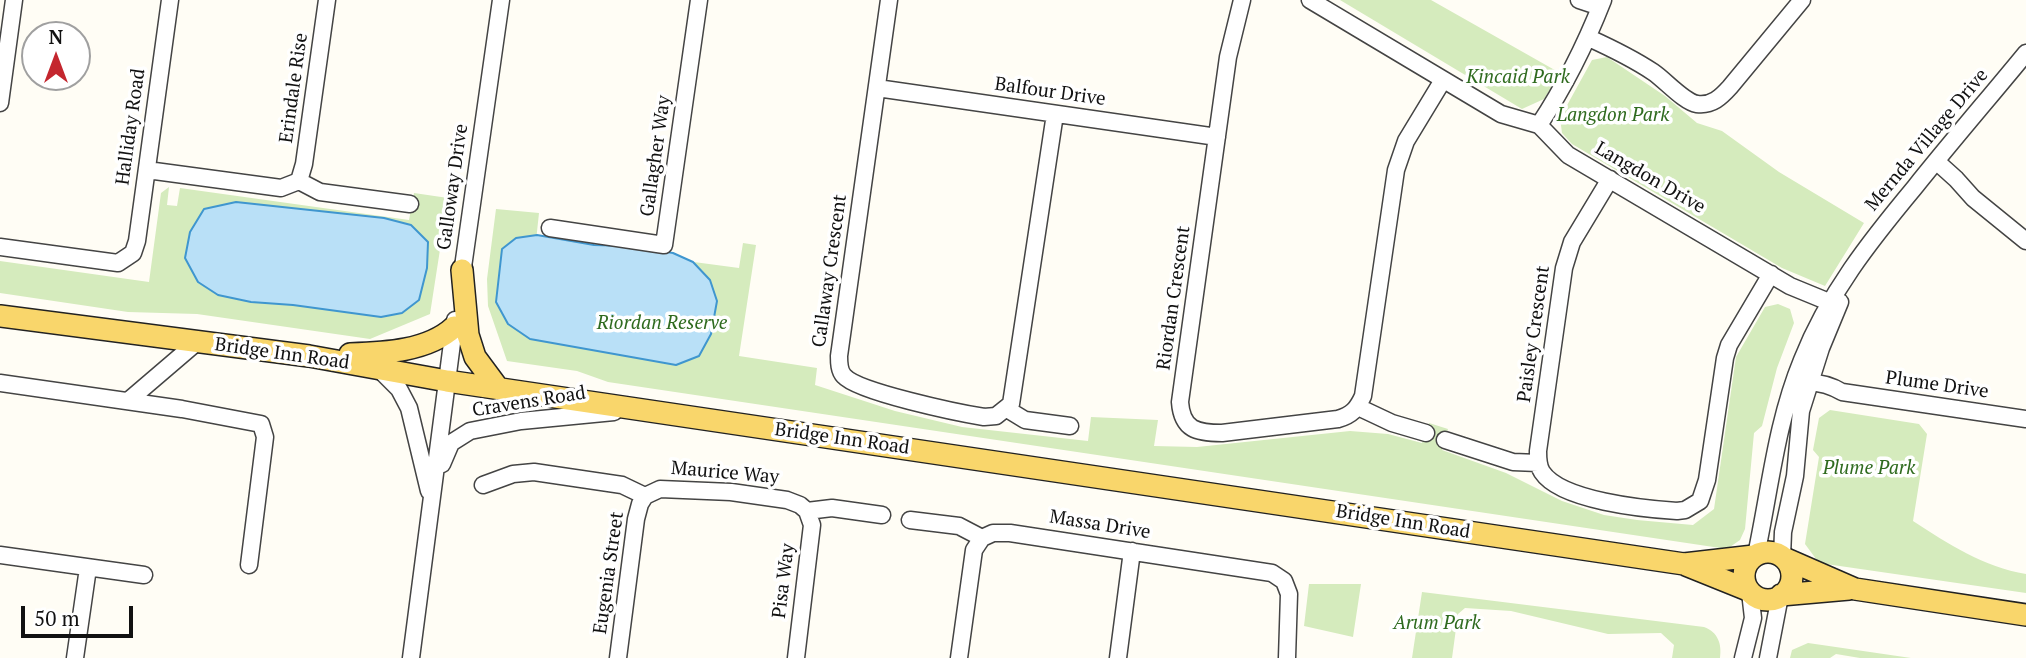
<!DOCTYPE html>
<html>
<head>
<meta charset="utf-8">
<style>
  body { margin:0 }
  #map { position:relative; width:2026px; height:658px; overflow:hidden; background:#fffdf5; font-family:"PT Serif",serif }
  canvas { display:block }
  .north { position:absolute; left:21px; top:21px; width:70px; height:70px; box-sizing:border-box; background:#fff; border:2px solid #a0a0a0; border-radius:50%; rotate:0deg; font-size:19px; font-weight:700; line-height:28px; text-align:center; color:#111 }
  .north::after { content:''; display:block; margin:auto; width:24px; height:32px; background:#c4262e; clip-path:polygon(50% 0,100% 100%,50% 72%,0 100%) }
  .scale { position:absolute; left:21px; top:606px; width:112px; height:32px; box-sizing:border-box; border:4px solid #111; border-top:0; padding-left:9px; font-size:21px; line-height:24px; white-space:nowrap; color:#111; -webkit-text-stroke:5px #fff; paint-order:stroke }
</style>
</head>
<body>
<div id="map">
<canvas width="2026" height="658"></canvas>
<div class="north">N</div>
<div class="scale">50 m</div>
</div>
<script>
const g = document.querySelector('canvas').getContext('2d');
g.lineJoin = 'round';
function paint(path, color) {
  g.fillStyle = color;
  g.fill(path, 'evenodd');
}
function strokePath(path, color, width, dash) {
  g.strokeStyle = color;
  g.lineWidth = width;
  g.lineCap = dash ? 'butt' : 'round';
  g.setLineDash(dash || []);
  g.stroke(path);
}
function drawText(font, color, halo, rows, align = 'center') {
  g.font = font + ' "PT Serif",serif';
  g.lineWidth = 7;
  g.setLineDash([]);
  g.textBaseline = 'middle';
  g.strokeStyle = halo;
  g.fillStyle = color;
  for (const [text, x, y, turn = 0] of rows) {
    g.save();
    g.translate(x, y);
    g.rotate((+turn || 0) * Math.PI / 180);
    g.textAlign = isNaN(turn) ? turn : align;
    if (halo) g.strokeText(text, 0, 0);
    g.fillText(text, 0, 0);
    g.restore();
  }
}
const green = new Path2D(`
  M1340,0H1431L1560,73L1544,99L1522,109Z
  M1607,57L1665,96L1697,123L1722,131L1779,172L1864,223L1825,286L1782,268L1572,144L1562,133L1560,118L1592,60Z
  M169,187L167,205L177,206L180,188L409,220L414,193L448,198L430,314L370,339L197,314L128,312L0,293V261L149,282L161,193Z
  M496,209L539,213L536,241L739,268L743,243L756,245L739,356L817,368L815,385L895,411L962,427L1088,441L1091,417L1158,420L1154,446L1197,447L1350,431L1388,434L1422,443L1429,423L1448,429L1442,450L1506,473L1562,501L1604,515L1637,520L1693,525L1714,509L1736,357L1765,307L1778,304L1790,309L1794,323L1777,368L1762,426L1754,433L1745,529L1740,540L1727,549L608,382L577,371L507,361L488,306L487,279Z
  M1830,410L1919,424L1927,434L1913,521C1948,544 1984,567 2026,574V593L1819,563L1805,544L1819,457L1813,450L1819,418Z
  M1309,584H1361L1353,637L1304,626Z
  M1422,592L1704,627C1718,632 1722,644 1720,658H1672L1674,645L1661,633L1608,634L1511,611L1465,608L1458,614L1452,658H1412Z
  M1808,643L1822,645L1911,658H1860L1836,654L1830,658H1790L1792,650Z`);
const water = new Path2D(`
  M236,202L384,218L411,225L428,242L427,268L419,300L402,313L381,317L293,305L251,302L218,295L198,282L185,258L190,232L204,209Z
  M537,235L594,245L629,246L673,253L693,262L710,280L717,301L711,334L699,356L676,365L530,339L508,324L496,302L502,249L516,238Z`);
const minor = new Path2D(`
  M889,0L839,356C839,362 839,371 844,376C858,392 959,413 984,417L996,416L1011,404L1055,114
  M1242,0L1228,57L1180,402C1182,430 1197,433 1222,433L1338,419C1352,415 1357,409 1363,396L1396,170L1406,141L1443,80
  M1310,0L1501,114L1539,125L1568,155L1790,286L1829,302L1836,312
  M1579,0L1600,7
  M1589,38C1611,48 1632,58 1653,72C1665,80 1684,102 1697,104C1712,106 1721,97 1730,87L1802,0
  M877,88L1217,137
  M0,103L14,0
  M1539,125C1566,84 1585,46 1603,0
  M1936,161L1956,179L1973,198L2026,241
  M147,170L281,188L299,181
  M1610,179L1572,242L1564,268L1538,451C1538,459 1538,466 1542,472C1561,501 1645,509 1677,511L1685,510L1700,501L1707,480L1725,358L1729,345L1771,274
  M299,181L304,164L327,0
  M299,181L320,192L410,204
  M550,228L664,245L699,0
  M0,247L118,263L133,253L137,241L170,0
  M461,281L501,0
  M378,368L399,389L409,408L429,491
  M0,383L182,409L261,424L265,437L249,565
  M1799,383C1815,381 1829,384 1842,392L2026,419
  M128,401L197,342
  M1358,407L1392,423L1426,433
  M1007,409L1025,420L1070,426
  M1445,440L1513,462L1538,463
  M442,464L451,443L470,431L521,421L614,412
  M483,485L513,474L534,472L622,485L645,496L660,489L731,492L787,500L800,505L807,511L832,508L882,515
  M910,520L959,526L982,538L993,533H1010L1272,573L1284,581L1289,594L1287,658
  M0,555L144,575
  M1756,555C1770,490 1776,423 1802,360C1828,294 1870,241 1915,187C1951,142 1989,98 2026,53
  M1782,557L1783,532L1795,476L1801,411L1821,348L1840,302
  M75,658L88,568
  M411,658L455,320
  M618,658L636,519L640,504L645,496
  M796,658L812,525L807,511
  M959,658L974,550L982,538
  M1118,658L1132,551
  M1743,658L1753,618L1750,592
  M1768,658L1780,596`);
const major = new Path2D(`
  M462,270L468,335L475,357L498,388
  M0,316L309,356L447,381L1684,564L1754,556
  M350,354C385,353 428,351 454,327
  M1744 576a24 24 0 1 1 48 0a24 24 0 1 1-48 0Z
  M1784,558L1855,589L2026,615
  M1686,565L1748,590
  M1781,595L1849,589`);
const parkNames = [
  ["Kincaid Park",1518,78],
  ["Langdon Park",1613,116],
  ["Riordan Reserve",662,324],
  ["Plume Park",1869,469],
  ["Arum Park",1437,624]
];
const streetNames = [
  ["Erindale Rise",294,88,-82],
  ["Balfour Drive",1050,92,8],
  ["Halliday Road",131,127,-82],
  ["Mernda Village Drive",1927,140,-50],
  ["Gallagher Way",656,156,-82],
  ["Langdon Drive",1650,178,30],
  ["Galloway Drive",453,187,-82],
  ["Callaway Crescent",830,271,-82],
  ["Riordan Crescent",1174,298,-82],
  ["Paisley Crescent",1534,334,-82],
  ["Bridge Inn Road",282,354,8],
  ["Plume Drive",1937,385,8],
  ["Cravens Road",529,402,-9],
  ["Bridge Inn Road",842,439,8],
  ["Maurice Way",725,473,5],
  ["Bridge Inn Road",1403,522,9],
  ["Massa Drive",1100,525,9],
  ["Eugenia Street",609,573,-82],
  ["Pisa Way",784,581,-83]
];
paint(green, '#d5ebbd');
paint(water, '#b9e0f7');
strokePath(water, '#3f96cf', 2);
strokePath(minor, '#444', 19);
strokePath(major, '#222', 24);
strokePath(minor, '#fff', 16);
strokePath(major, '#f9d66b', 21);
drawText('italic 19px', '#2f6b1f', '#fff', parkNames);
drawText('19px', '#111', '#fff', streetNames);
</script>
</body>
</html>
